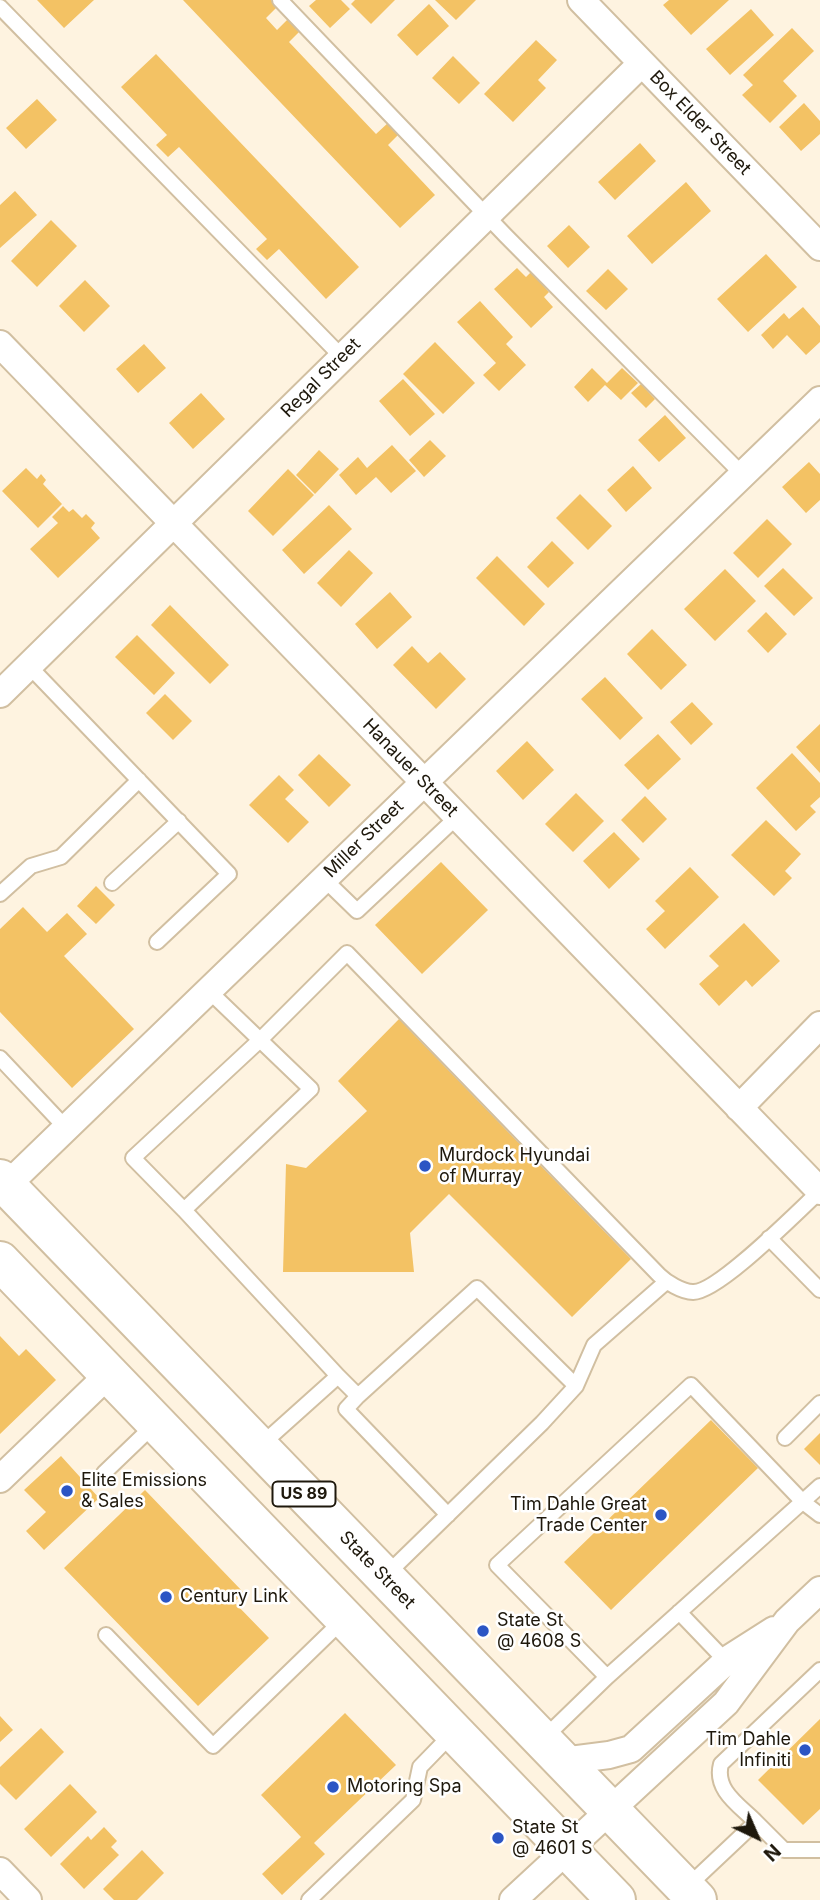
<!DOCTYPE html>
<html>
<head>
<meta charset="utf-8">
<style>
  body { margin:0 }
  #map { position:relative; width:820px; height:1900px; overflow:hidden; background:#fef3e0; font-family:Inter,sans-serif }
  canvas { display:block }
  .north { position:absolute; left:722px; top:1802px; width:70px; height:70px; -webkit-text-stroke:5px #fff; paint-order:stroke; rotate:136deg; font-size:19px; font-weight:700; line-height:28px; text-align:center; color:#1e180c }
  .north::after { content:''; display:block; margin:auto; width:24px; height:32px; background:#1e180c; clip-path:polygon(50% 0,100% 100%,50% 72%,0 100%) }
</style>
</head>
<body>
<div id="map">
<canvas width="820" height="1900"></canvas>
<div class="north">N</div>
</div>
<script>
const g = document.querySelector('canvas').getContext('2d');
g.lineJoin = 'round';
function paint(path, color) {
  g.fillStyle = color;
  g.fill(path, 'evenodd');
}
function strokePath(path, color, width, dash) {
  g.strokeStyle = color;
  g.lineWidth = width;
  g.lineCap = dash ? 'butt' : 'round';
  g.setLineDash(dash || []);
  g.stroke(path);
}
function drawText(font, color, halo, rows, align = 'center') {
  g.font = font + ' Inter,sans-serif';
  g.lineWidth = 5;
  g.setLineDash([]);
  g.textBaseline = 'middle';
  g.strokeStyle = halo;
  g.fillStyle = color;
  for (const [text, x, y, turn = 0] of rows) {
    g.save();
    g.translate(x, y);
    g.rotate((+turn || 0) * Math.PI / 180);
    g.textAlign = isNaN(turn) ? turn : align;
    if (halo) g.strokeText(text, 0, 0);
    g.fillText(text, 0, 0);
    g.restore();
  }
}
const building = new Path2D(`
  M37,0H94L64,28Z
  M183,0H271L277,7L266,18L277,30L289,18L301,30L289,42L376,134L389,122L400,133L388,145L435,195L400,228Z
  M316,0H341L350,9L330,28L309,6Z
  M355,0H395L371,24L351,4Z
  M435,0H476L456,20Z
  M669,0H729L691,35L663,5Z
  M429,4L449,26L417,56L397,35Z
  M751,9L774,35L730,75L706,49Z
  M792,28L814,51L783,81L797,96L770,123L742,95L753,85L743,75Z
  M536,40L557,60L538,80L546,88L513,122L484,94Z
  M156,54L359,267L326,299L279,249L267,260L256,249L267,239L179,147L168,157L156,145L167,135L121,87Z
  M453,56L480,83L459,104L432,78Z
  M37,99L57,120L26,149L6,128Z
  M804,103L820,121V134L801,151L779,127Z
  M640,143L656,161L615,200L598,182Z
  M686,182L711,211L652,264L627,236Z
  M15,191L37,215L0,248V205Z
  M51,220L77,246L37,287L11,261Z
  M569,225L590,247L568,268L547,246Z
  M766,254L797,287L748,332L717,299Z
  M517,268L526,277L531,272L549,292L544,297L553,307L531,328L494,289Z
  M608,269L628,289L606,310L586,291Z
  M85,280L110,306L84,332L59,306Z
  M480,301L513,337L506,344L526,365L499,391L483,375L496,363L457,322Z
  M803,307L820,326V342L806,355L787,335L773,349L761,335L784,313L789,319Z
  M435,342L475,383L443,414L403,374Z
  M144,344L166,368L138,393L116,369Z
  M592,368L607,383L588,402L574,387Z
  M622,368L638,383L621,400L605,385Z
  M403,379L435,414L410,436L379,401Z
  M641,384L655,399L646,408L631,393Z
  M201,393L225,419L193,449L169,423Z
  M665,415L686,438L659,462L638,440Z
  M430,440L446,456L424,477L409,460Z
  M392,445L416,471L391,493L376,477L356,495L339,475L358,457L367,468Z
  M319,450L339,469L315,494L296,475Z
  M809,462L820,474V500L806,513L782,487Z
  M633,466L652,488L626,512L607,490Z
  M26,468L37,479L41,474L46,480L43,484L62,504L38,528L2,491Z
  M288,469L314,495L273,536L248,511Z
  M580,494L612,526L588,550L556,518Z
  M329,505L352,529L304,574L282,550Z
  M63,506L69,512L73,509L82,518L86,514L95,523L91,528L100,538L58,578L30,549L58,523L52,517Z
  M767,519L792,544L758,578L733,553Z
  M552,541L574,563L548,588L527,567Z
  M349,550L373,573L341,607L317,583Z
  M497,556L545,604L524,626L476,578Z
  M783,568L813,598L794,616L764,586Z
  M725,569L756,601L715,641L684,609Z
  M390,592L412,617L377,649L355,624Z
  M170,605L229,665L210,684L151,625Z
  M766,612L787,634L768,653L747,631Z
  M652,629L687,665L661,690L627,654Z
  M137,635L175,673L154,695L115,657Z
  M412,646L428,663L440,652L466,679L436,709L393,665Z
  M605,677L643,718L620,740L581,699Z
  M165,694L192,721L173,740L146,713Z
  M692,702L713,724L691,745L670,722Z
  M820,724V773L796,747Z
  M658,734L681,759L648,790L624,765Z
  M527,741L554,770L523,800L496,771Z
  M792,753L820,783V797L810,806L816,812L796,831L756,788Z
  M319,754L351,785L329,807L298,775Z
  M279,775L294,790L285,799L309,822L288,843L249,805Z
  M576,793L604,821L573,852L545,824Z
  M645,796L667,819L643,843L621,820Z
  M766,820L801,854L785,871L792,878L774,896L731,855Z
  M614,832L640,859L609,889L583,861Z
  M441,862L488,910L422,974L375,925Z
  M690,867L719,897L665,949L646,929L665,911L655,901Z
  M96,886L115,905L96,924L77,906Z
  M23,907L47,932L67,913L87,934L64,956L134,1029L72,1088L0,1012V929Z
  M744,923L780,961L752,987L746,980L719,1006L699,984L719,966L709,956Z
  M399,1019L631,1259L572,1317L449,1194L410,1233L414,1272H283L286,1164L306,1168L367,1111L338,1081Z
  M0,1336L19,1356L26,1349L56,1380L0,1434Z
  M711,1420L758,1468L611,1610L564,1562Z
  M820,1433V1465L804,1449Z
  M61,1456L99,1498L44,1550L26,1531L46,1512L24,1490Z
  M145,1490L244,1593L234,1602L269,1638L198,1706L64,1568Z
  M345,1713L396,1765L314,1843L325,1854L282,1895L262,1874L301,1837L261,1795Z
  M0,1716L13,1730L0,1742Z
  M820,1719V1809L803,1825L758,1780Z
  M41,1728L64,1752L16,1800L0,1784V1767Z
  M70,1784L97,1812L51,1857L24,1829Z
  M104,1827L117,1841L111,1847L119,1855L84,1889L60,1864L88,1836L91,1840Z
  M142,1850L164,1873L137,1900H114L103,1889Z`);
const lane = new Path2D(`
  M280,0L506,236L743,475
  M0,7L342,357
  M29,666L229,874L157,942
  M323,878L357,911L457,817
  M112,883L179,821
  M0,894L31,866L61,857L139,780
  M208,990L260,1040L347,953L659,1275C666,1282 682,1292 693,1292C718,1293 798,1211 820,1191
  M0,1058L66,1128
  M184,1210L133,1158L260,1040L311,1089L184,1210L338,1376
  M769,1238L820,1290
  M785,1438L820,1403
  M261,1445L338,1376L358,1396
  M104,1473L155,1424
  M448,1515L346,1409L358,1396L477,1288L576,1386L594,1345L666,1282
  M385,1576L542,1423L576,1386
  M679,1612L726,1661
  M106,1635L213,1746L344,1619
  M607,1677L497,1565L691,1385L803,1502L820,1515
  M542,1740L607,1677L820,1486
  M756,1822C739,1805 714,1790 721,1764L820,1670
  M687,1887L756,1822L784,1850H820
  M309,1900L413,1800L420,1767L453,1733`);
const street = new Path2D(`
  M581,0L820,247
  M0,344L820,1191
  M0,694L642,63
  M739,1108L820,1025
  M0,1192L820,400
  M0,1479L109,1374
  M562,1761L609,1755L631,1749L730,1658L774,1630
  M0,1871L28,1900
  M513,1900L726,1703L787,1621L820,1590`);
const primary = new Path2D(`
  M0,1179L697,1900
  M0,1261L616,1900`);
const markers = [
  [425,1166,7,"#2b55c4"],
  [67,1491,7,"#2b55c4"],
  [661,1515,7,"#2b55c4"],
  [166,1597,7,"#2b55c4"],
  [483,1631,7,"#2b55c4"],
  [805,1750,7,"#2b55c4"],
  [333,1787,7,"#2b55c4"],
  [498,1838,7,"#2b55c4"]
];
const shields = [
  [304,1494,63]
];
const shieldNames = [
  ["US 89",304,1494]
];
const streetNames = [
  ["Box Elder Street",700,123,46],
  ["Regal Street",321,378,-45],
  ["Hanauer Street",410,768,46],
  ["Miller Street",364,839,-44],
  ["State Street",377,1570,46]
];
const poiNames = [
  ["Murdock Hyundai",439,1156],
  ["of Murray",439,1177],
  ["Elite Emissions",81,1481],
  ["& Sales",81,1502],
  ["Tim Dahle Great",647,1505,"right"],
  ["Trade Center",647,1526,"right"],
  ["Century Link",180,1597],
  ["State St",497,1621],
  ["@ 4608 S",497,1642],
  ["Tim Dahle",791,1740,"right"],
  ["Infiniti",791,1761,"right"],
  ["Motoring Spa",347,1787],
  ["State St",512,1828],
  ["@ 4601 S",512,1849]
];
paint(building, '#f3c264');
strokePath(lane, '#d1bfa1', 18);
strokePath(street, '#d1bfa1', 30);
strokePath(primary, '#d1bfa1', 42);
strokePath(lane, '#fff', 14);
strokePath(street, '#fff', 26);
strokePath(primary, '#fff', 38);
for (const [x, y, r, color] of markers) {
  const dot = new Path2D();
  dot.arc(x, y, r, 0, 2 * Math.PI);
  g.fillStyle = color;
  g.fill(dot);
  strokePath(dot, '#fff', 2.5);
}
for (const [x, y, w] of shields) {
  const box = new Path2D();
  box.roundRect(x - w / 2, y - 12.5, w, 25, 5);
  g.fillStyle = '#fff';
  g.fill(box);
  strokePath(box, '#1e180c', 2);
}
drawText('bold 16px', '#1e180c', null, shieldNames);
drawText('18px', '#1e180c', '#fff', streetNames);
drawText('18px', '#1e180c', '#fff', poiNames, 'left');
</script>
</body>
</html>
